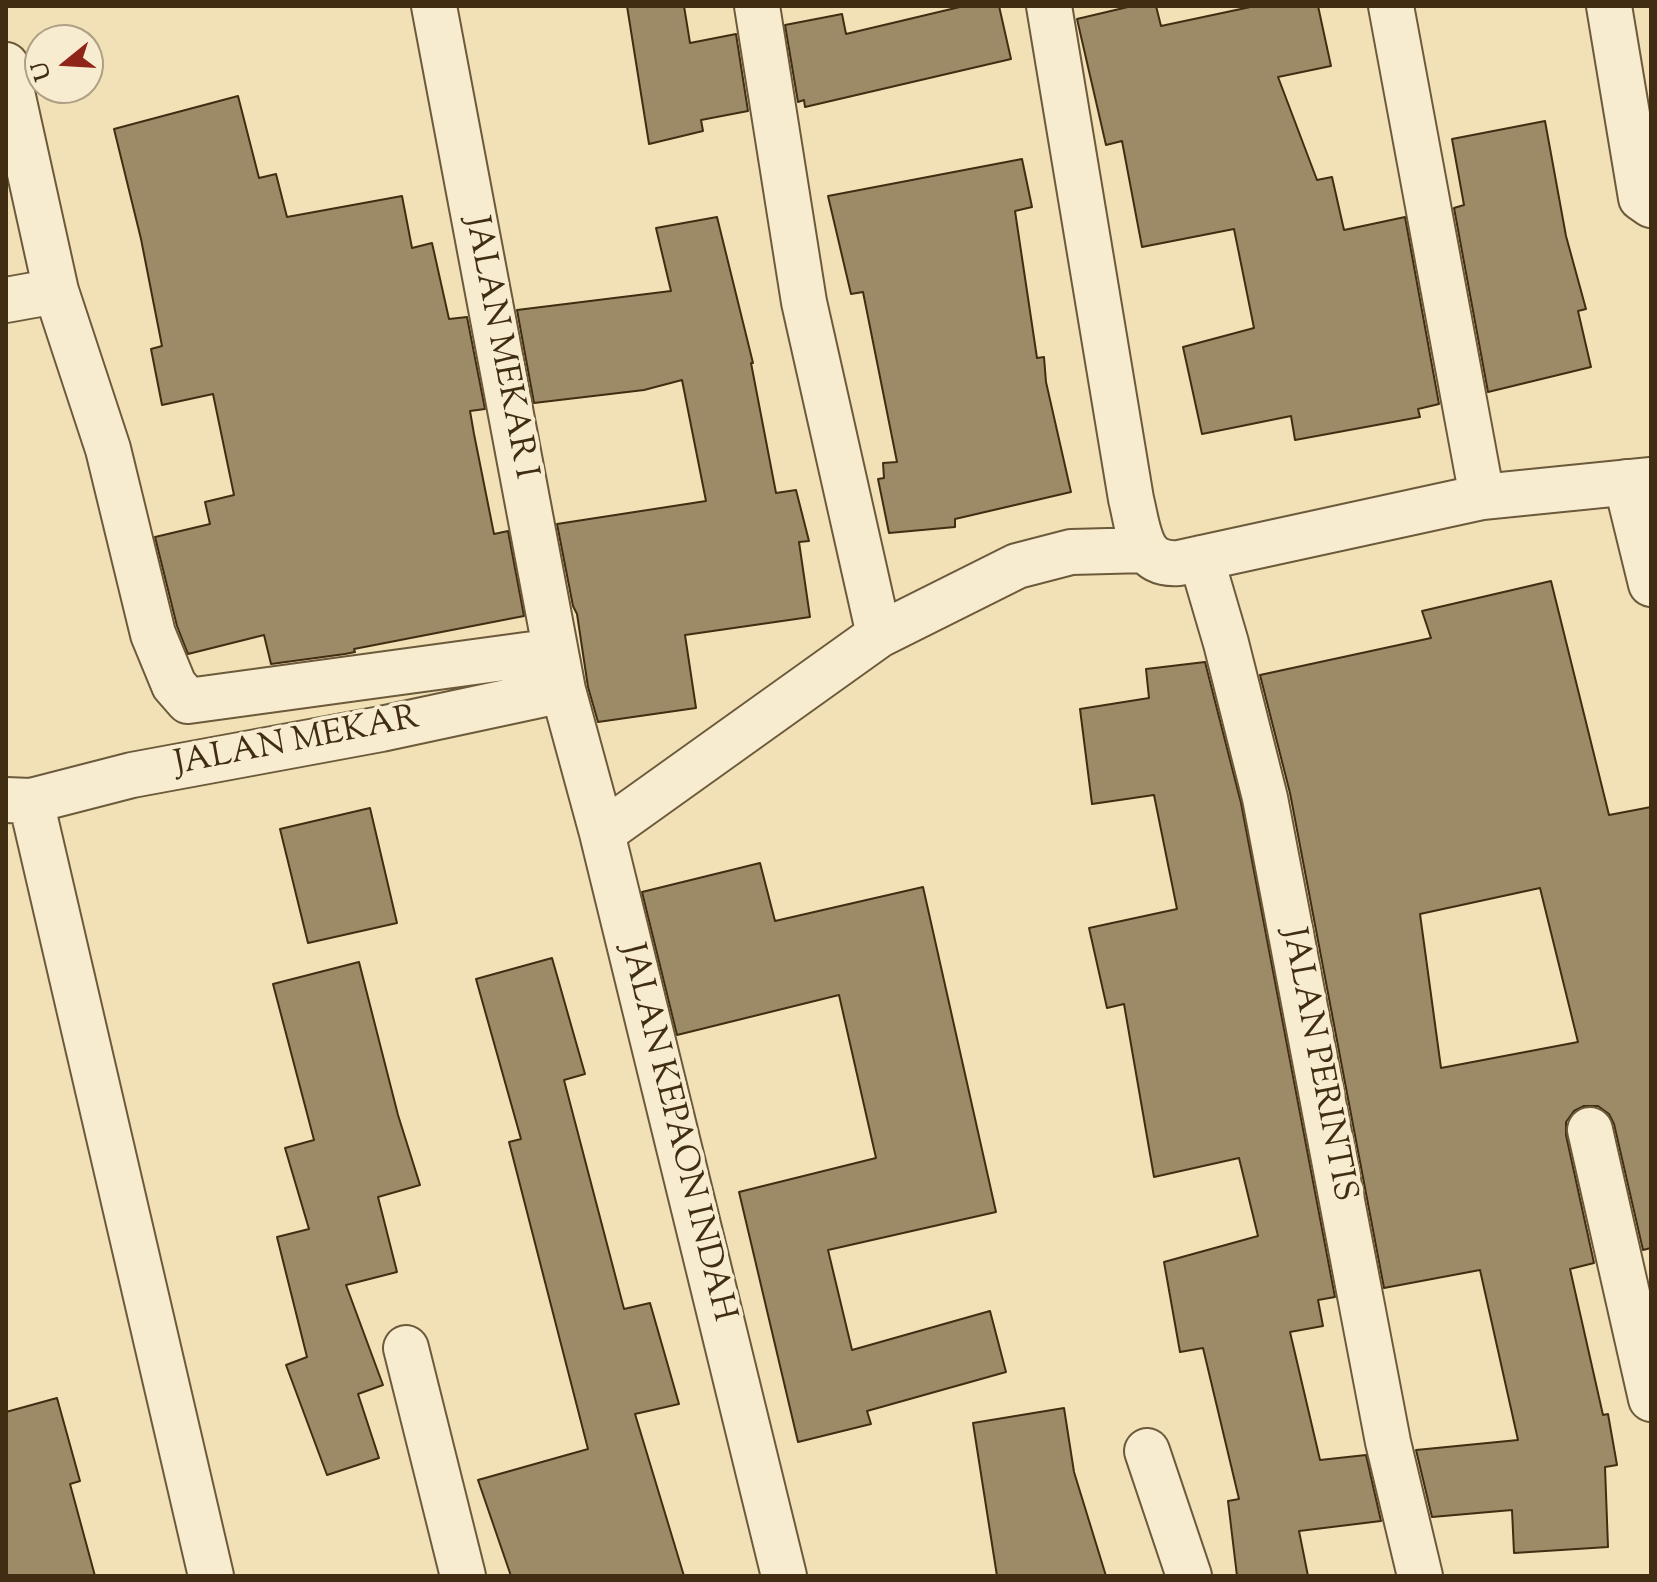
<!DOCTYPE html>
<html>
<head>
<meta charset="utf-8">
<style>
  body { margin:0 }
  #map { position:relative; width:1657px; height:1582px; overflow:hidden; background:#f2e1b6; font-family:"Sorts Mill Goudy",serif }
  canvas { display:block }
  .frame { position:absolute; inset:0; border:8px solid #402d12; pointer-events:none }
  .north { position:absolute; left:24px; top:24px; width:80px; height:80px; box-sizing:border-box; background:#f7ecd0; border:2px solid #aea084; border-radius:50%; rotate:252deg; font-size:22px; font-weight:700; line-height:32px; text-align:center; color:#402d12 }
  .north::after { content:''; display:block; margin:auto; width:28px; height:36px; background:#8f2418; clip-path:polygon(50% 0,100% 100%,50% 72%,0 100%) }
</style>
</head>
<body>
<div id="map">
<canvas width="1657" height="1582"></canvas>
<div class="frame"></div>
<div class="north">U</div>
</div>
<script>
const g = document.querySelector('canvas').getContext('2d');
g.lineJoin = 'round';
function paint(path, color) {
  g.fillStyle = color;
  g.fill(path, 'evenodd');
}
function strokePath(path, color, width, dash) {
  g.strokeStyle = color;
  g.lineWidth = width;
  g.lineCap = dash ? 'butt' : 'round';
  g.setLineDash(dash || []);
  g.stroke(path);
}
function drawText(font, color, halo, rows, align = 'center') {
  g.font = font + ' "Sorts Mill Goudy",serif';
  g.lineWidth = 8;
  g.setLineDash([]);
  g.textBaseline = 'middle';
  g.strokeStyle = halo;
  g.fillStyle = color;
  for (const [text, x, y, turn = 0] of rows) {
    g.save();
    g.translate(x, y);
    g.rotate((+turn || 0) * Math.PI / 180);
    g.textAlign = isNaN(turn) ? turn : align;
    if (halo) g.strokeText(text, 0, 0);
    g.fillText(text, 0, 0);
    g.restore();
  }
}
const building = new Path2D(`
  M627,6H684L690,43L736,34L748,111L701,120L703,131L649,144Z
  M964,6H999L1011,59L805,107L804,100L798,102L785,25L842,14L846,34Z
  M1132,6H1156L1161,26L1255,6H1318L1331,66L1278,77L1317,180L1332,177L1344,230L1405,217L1439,404L1418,409L1420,417L1295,440L1291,416L1202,434L1183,347L1254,328L1234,229L1142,247L1122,141L1106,145L1077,19Z
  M238,96L259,178L276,174L287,217L402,196L412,248L432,243L449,319L467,317L485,409L470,411L474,434L494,534L508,531L524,616L354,649L355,652L345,654L271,664L264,635L188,654L177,626L155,537L210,524L205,502L234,495L213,394L162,405L151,349L162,346L141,239L114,129Z
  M1545,121L1566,236L1586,309L1578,311L1591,367L1488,392L1454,208L1464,205L1452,139Z
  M1022,159L1032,207L1015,211L1037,358L1044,357L1046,382L1071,492L955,519V527L889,533L878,479L884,478L883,463L897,462L863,292L851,294L828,196Z
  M717,217L753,363H751L776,493L796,490L809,541L799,542L810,617L685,635L696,708L598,722L588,687L577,614L573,606L557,524L706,501L682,380L644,390L534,403L517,310L671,291L656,228Z
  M1551,581L1609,815L1651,807V1248L1643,1250L1614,1124L1609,1114L1598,1106H1584L1574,1111L1566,1122V1135L1594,1263L1570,1269L1603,1415L1608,1414L1617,1465L1605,1467L1608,1547L1514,1553L1512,1510L1432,1517L1416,1450L1518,1440L1480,1270L1384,1288L1290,793L1260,675L1431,638L1422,611ZM1540,888L1578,1042L1441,1068L1420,914Z
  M1205,662L1241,803L1335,1297L1318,1300L1323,1326L1290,1332L1320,1460L1366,1455L1381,1521L1299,1531L1308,1576H1237L1228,1501L1239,1499L1203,1348L1180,1352L1164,1262L1258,1236L1239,1158L1154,1177L1124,1004L1107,1008L1089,928L1177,909L1154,795L1092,804L1080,709L1149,698L1146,669Z
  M370,808L397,923L308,943L280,829Z
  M760,863L775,921L923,887L996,1212L828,1250L852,1350L990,1311L1006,1372L867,1411L871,1424L798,1442L739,1192L876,1158L839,995L677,1035L642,892Z
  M552,958L585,1074L564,1080L624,1309L650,1303L679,1404L635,1414L684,1576H511L478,1480L588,1449L509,1142L521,1139L476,979Z
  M359,962L398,1115L420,1185L378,1197L397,1272L346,1285L383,1385L358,1394L379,1458L327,1475L286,1365L307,1357L277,1237L309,1229L285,1148L314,1140L273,984Z
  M57,1398L80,1481L70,1484L95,1576H6V1412Z
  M1064,1408L1074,1472L1106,1576H997L973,1423Z`);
const minor = new Path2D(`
  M434,6L563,690L602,833L784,1576
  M757,6L804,302L879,635
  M1049,6L1131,499C1139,531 1139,566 1179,563L1482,497L1651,480
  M1391,6L1482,497
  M1609,6L1641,198L1651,205
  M6,65L56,291L108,449L153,634L174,685L188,701L555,651
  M6,300L56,291
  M1626,482L1651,584
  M1201,558L1226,643L1265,798L1388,1442L1420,1576
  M6,800L31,801L132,775L381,729L563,690
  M31,801L211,1576
  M602,833L879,635L1017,566L1071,552L1146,550
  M1590,1130L1651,1399
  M406,1348L463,1576
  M1147,1451L1189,1576`);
const streetNames = [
  ["JALAN MEKAR I",498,348,79],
  ["JALAN MEKAR",297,744,-11],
  ["JALAN PERINTIS",1316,1065,79],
  ["JALAN KEPAON INDAH",675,1133,76]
];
paint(building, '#9d8b67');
strokePath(building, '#402d12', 2);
strokePath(minor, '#6c5a3b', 48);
strokePath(minor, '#f7ecd0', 44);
drawText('34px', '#402d12', '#f7ecd0', streetNames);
</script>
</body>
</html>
